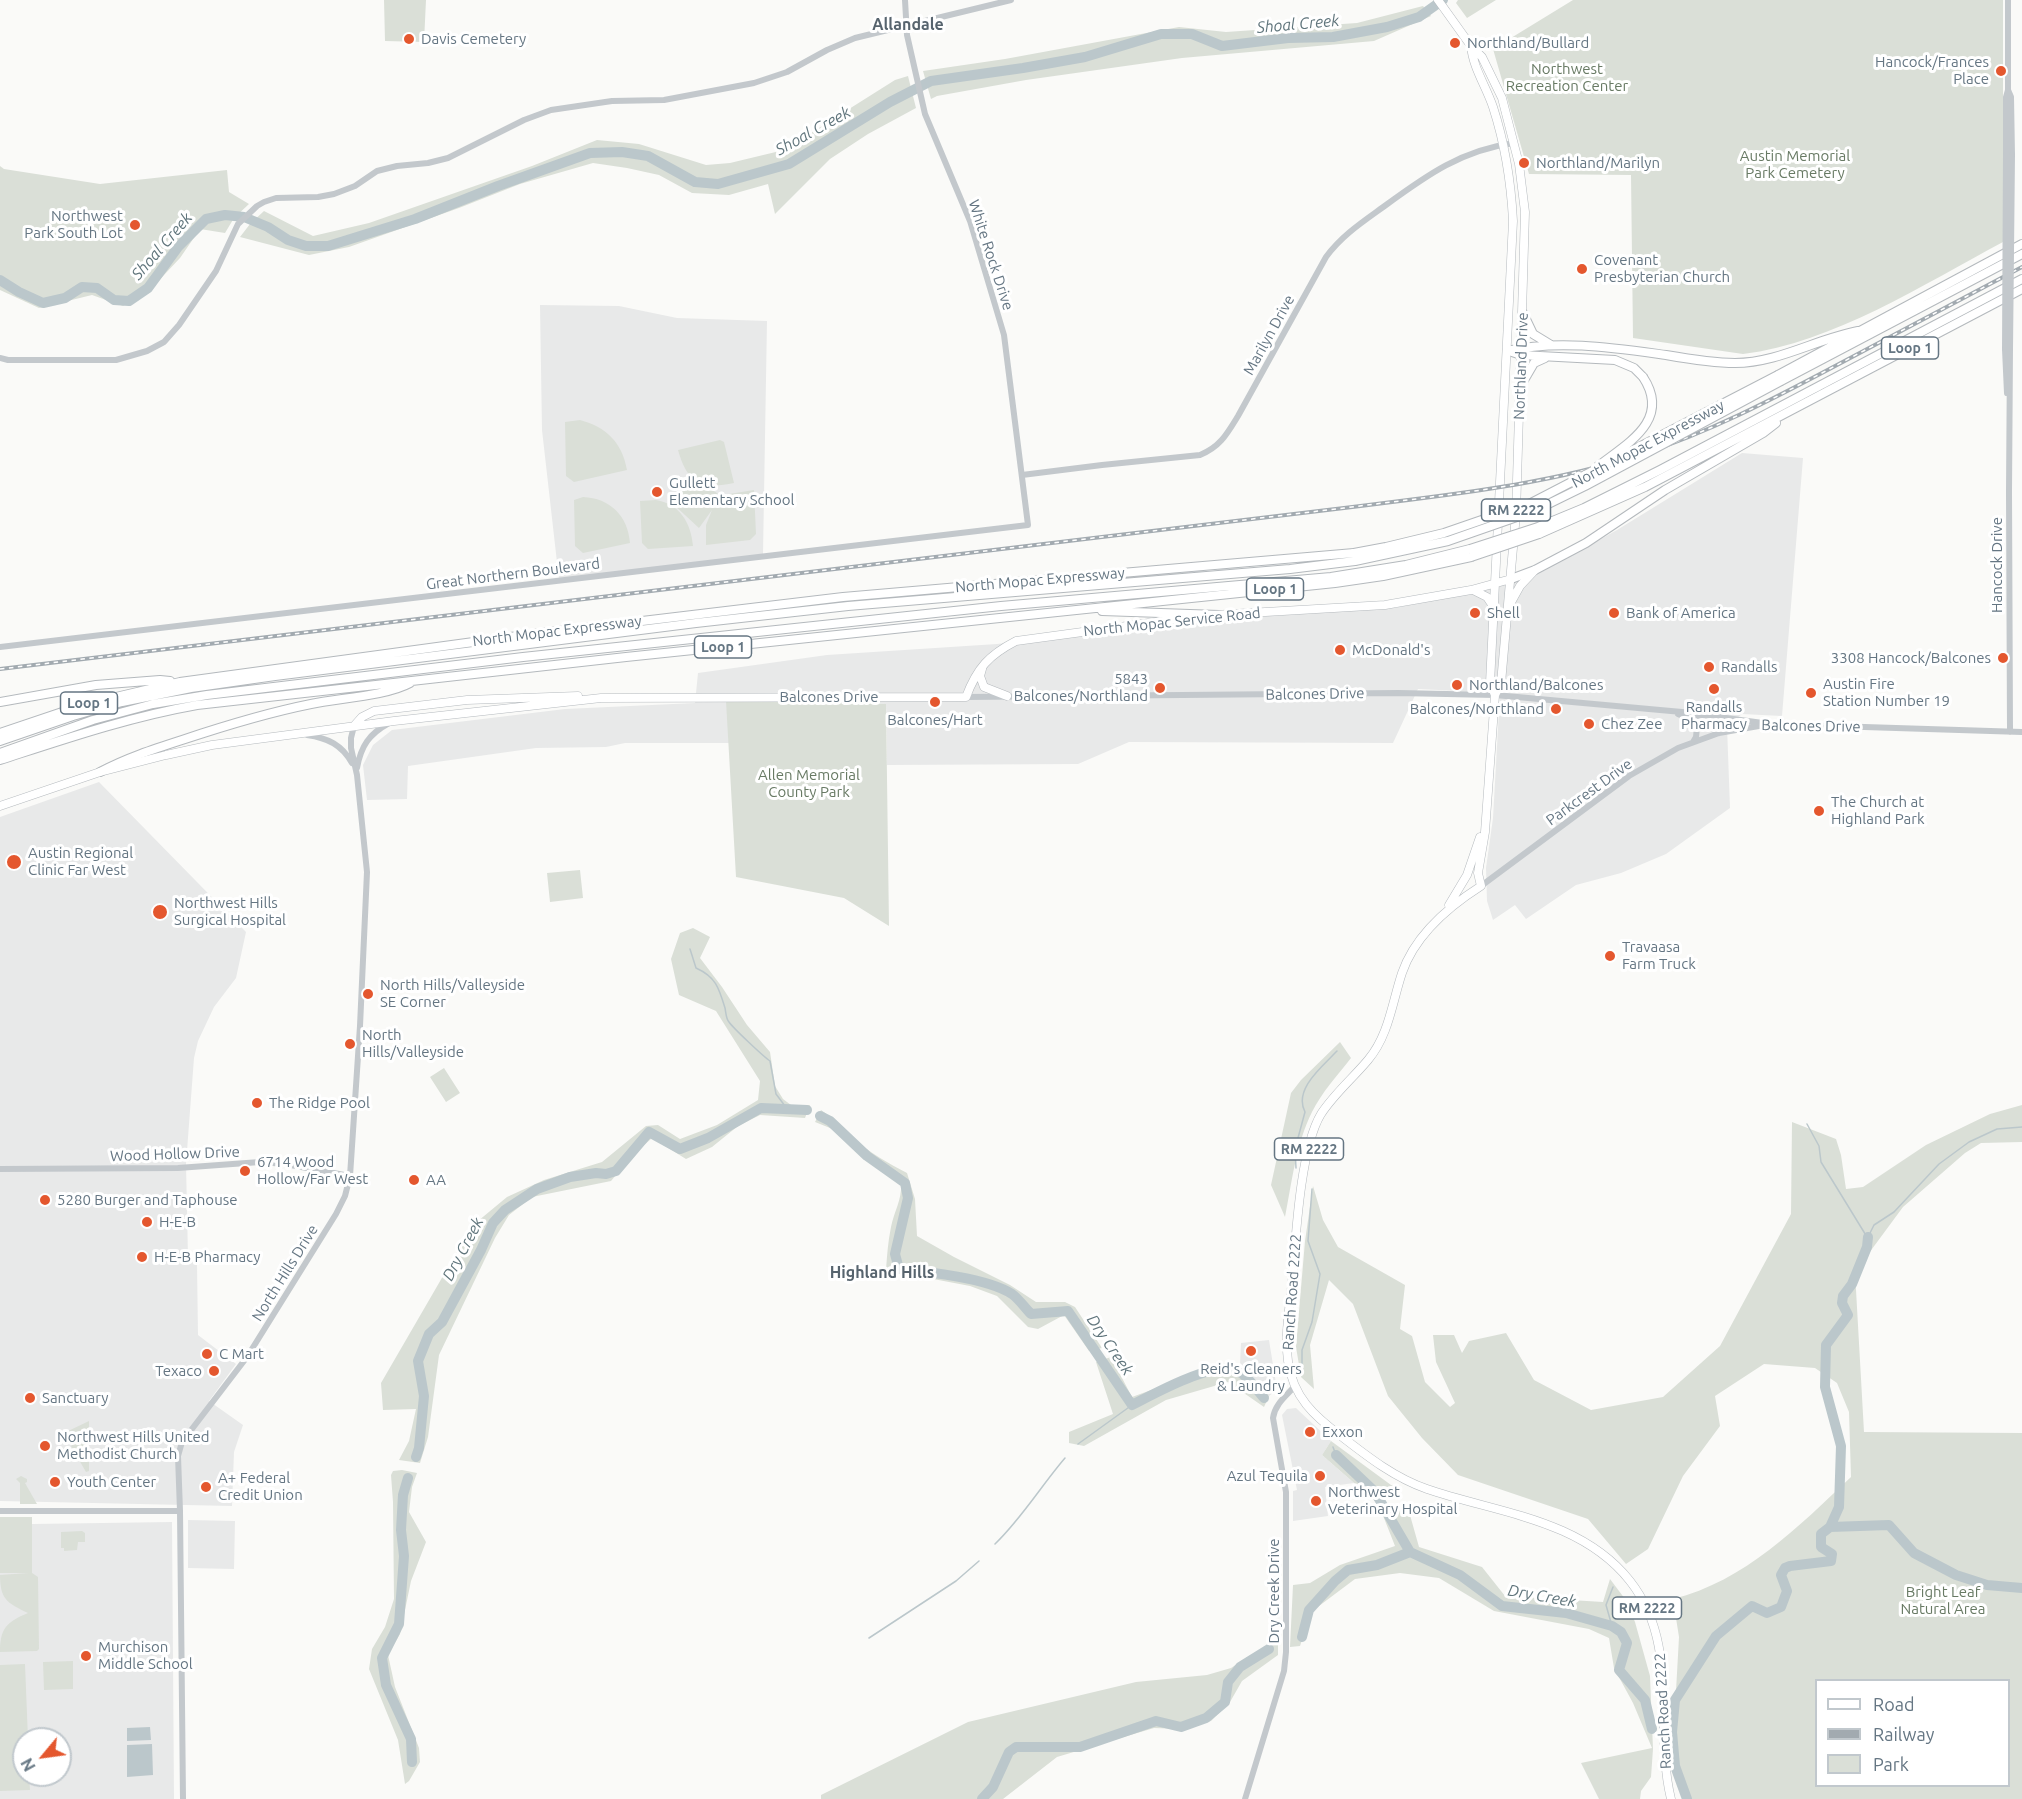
<!DOCTYPE html>
<html>
<head>
<meta charset="utf-8">
<style>
  body { margin:0 }
  #map { position:relative; width:2022px; height:1799px; overflow:hidden; background:#fafaf8; font-family:Ubuntu,sans-serif }
  canvas { display:block }
  .legend { position:absolute; left:1815px; top:1679px; width:195px; height:108px; box-sizing:border-box; background:#fff; border:2px solid #c1c8cd; margin:0; padding:8px 10px; list-style:none; font-size:18px; color:#657683 }
  .legend li { display:flex; align-items:center; gap:12px; height:30px }
  .legend b { width:30px; border:2px solid #c1c8cd }
  .north { position:absolute; left:12px; top:1727px; width:60px; height:60px; box-sizing:border-box; background:#fff; border:2px solid #c1c8cd; border-radius:50%; rotate:241deg; font-size:16px; font-weight:700; line-height:24px; text-align:center; color:#657683 }
  .north::after { content:''; display:block; margin:auto; width:21px; height:27px; background:#e4572e; clip-path:polygon(50% 0,100% 100%,50% 72%,0 100%) }
</style>
</head>
<body>
<div id="map">
<canvas width="2022" height="1799"></canvas>
<ul class="legend">
<li><b style="height:8px;background:#fff"></b>Road</li>
<li><b style="height:8px;background:#a2aab0"></b>Railway</li>
<li><b style="height:16px;background:#dadfd7"></b>Park</li>
</ul>
<div class="north">N</div>
</div>
<script>
const g = document.querySelector('canvas').getContext('2d');
g.lineJoin = 'round';
function paint(path, color) {
  g.fillStyle = color;
  g.fill(path, 'evenodd');
}
function strokePath(path, color, width, dash) {
  g.strokeStyle = color;
  g.lineWidth = width;
  g.lineCap = dash ? 'butt' : 'round';
  g.setLineDash(dash || []);
  g.stroke(path);
}
function drawText(font, color, halo, rows, align = 'center') {
  g.font = font + ' Ubuntu,sans-serif';
  g.lineWidth = 6;
  g.setLineDash([]);
  g.textBaseline = 'middle';
  g.strokeStyle = halo;
  g.fillStyle = color;
  for (const [text, x, y, turn = 0] of rows) {
    g.save();
    g.translate(x, y);
    g.rotate((+turn || 0) * Math.PI / 180);
    g.textAlign = isNaN(turn) ? turn : align;
    if (halo) g.strokeText(text, 0, 0);
    g.fillText(text, 0, 0);
    g.restore();
  }
}
const built = new Path2D(`
  M540,305L619,306L677,318L767,321L763,554L559,580L542,430Z
  M1742,453L1803,458L1782,716L1742,714L1727,726L1730,808L1666,854L1621,873L1576,885L1526,919L1515,905L1493,920L1487,901L1486,868L1493,818L1500,693L1418,689L1393,743L1129,742L1078,764L887,765L886,704L727,701L729,743H625L606,747L536,748L408,766L407,799L367,800L363,765L373,745L392,730L565,709L695,703L698,673L827,655L997,644L1188,621L1395,608L1486,590L1538,574L1617,530Z
  M99,782L246,932L236,978L214,1007L198,1041L194,1058L186,1164L188,1258L197,1265L198,1335L236,1364L209,1401L243,1425L234,1452L232,1506L0,1501V817Z
  M1269,1340L1277,1390L1269,1396L1240,1365L1241,1343Z
  M1296,1408L1331,1441L1322,1455L1354,1483L1325,1487L1328,1516L1293,1521V1491L1297,1490L1282,1415L1287,1409Z
  M188,1520L235,1521L234,1569L188,1568Z
  M172,1522L174,1799H0V1573H32V1524ZM24,1739H60V1775H24Z`);
const green = new Path2D(`
  M384,0H426L424,42L385,41Z
  M1458,0H1496L1467,18L1456,3Z
  M1573,0H2003V242C1924,284 1833,343 1743,354L1633,338L1631,175L1529,174L1493,49Z
  M1423,6L1431,16L1374,41L1182,58L1026,80L937,96L931,99L923,71L1005,59L1179,27L1226,32L1357,23Z
  M908,76L916,108L868,134L830,159L775,214L768,184L729,195L692,193L659,175L627,168L593,163L520,184L459,208L349,247L309,255L240,237L250,224L264,211L313,236L369,223L532,166L597,140L639,144L706,165L730,163L784,150L895,80Z
  M0,166L4,169L100,184L227,170L229,192L249,204L234,218L225,233L200,229L180,258L148,292L123,306L92,295L39,308L0,290Z
  M580,420C606,427 622,442 627,470L574,482L566,476L565,422Z
  M720,440L724,442L734,483C702,490 687,483 678,450Z
  M693,486C704,485 713,489 721,497L718,503L729,494L754,490L756,534L750,540L706,545V525L712,510L699,528L672,503L681,492Z
  M583,497C610,498 628,516 630,543L583,553L575,546L574,500Z
  M656,500C680,504 691,523 693,546L648,549L642,543L640,501Z
  M726,701L886,704L889,926L844,898L736,877Z
  M580,870L583,898L550,902L547,873Z
  M693,928L710,937L700,958L722,987L747,1025L770,1052L775,1086L783,1099L791,1105H810L805,1118L760,1115L738,1126L712,1147L686,1159L652,1138L632,1156L611,1181L532,1197L509,1215L495,1238L439,1355L428,1437L420,1463L399,1460L409,1441L416,1409L383,1410L381,1383L472,1226L507,1197L544,1180L602,1162L646,1126L658,1125L680,1139L717,1125L758,1100L760,1081L716,1011L679,995L671,959L680,933Z
  M1340,1042L1351,1058C1337,1076 1322,1092 1312,1112C1296,1144 1292,1182 1285,1217L1271,1185L1291,1093L1301,1080Z
  M444,1068L460,1093L446,1102L430,1077Z
  M2022,1105V1142L1981,1143L1965,1153L1903,1207L1855,1272L1864,1432L2022,1433V1799H1683L1678,1786L1673,1745L1679,1637L1673,1599C1745,1581 1798,1527 1851,1477L1849,1412L1837,1383L1815,1368L1764,1364L1715,1396L1720,1426L1683,1476L1648,1549L1626,1564L1588,1519L1458,1475L1422,1438L1388,1396L1353,1304L1329,1280L1310,1345L1314,1389L1301,1377L1296,1347L1305,1241L1313,1186L1323,1220L1338,1247L1405,1285L1400,1329L1412,1336L1425,1382L1450,1407L1455,1403L1436,1362L1433,1335H1454L1462,1353L1469,1341L1506,1333L1534,1380L1591,1410L1663,1397L1720,1346L1791,1214L1792,1122L1836,1139L1841,1155L1846,1189L1863,1187L1926,1145L1990,1114ZM1816,1680H2008V1786H1816Z
  M821,1110C834,1118 842,1129 854,1139C870,1153 888,1163 907,1173L915,1199L917,1236L954,1257L1010,1285L1036,1302H1065L1075,1307L1102,1348L1089,1351L1064,1315L1038,1329L1028,1327L997,1296L970,1286L886,1270C887,1256 888,1241 891,1227C894,1212 902,1199 901,1185L854,1150L835,1130L815,1122Z
  M1111,1357L1132,1397L1225,1363L1239,1365L1269,1396L1264,1407L1228,1382L1166,1400L1084,1446L1069,1443V1432L1113,1414L1096,1362Z
  M89,1421V1471L86,1472L71,1446L80,1440L77,1436L68,1442L64,1433Z
  M1331,1441L1391,1485L1400,1488L1377,1503L1322,1455Z
  M402,1470L417,1473L412,1487L409,1512L426,1542L411,1581L400,1634L388,1655L395,1687L419,1748L420,1762L409,1781L405,1784L398,1740L369,1669L372,1649L385,1627L394,1599L393,1502L391,1475L393,1471Z
  M21,1476L27,1479V1482L25,1483L37,1504H20V1483L16,1479Z
  M1408,1508L1419,1547L1482,1567L1505,1596L1603,1602L1610,1579L1625,1599L1635,1622L1650,1676L1653,1749L1651,1777L1641,1791L1640,1799H1599L1581,1763L1652,1748L1633,1703L1614,1668L1609,1638L1589,1629L1494,1611L1439,1578L1400,1573L1355,1579L1311,1612L1300,1646L1290,1647L1293,1585L1310,1583L1340,1565L1395,1546L1382,1513Z
  M0,1517H32V1573L38,1577L39,1649L37,1651L0,1652C0,1629 6,1622 28,1613C7,1603 0,1599 0,1575L28,1573H0Z
  M82,1531L85,1533V1542H78L77,1550L64,1551V1548H61V1532Z
  M1278,1641V1655L1242,1681L1230,1702L1211,1721L1183,1729L1154,1728L1057,1757L1003,1799H821V1795L968,1722L1136,1682L1207,1675L1231,1668L1249,1656Z
  M73,1661V1689L44,1690L43,1662Z
  M25,1664L28,1739H24V1775H29L30,1790L0,1791V1665Z`);
const water = new Path2D(`
  M150,1727L151,1740L127,1741V1728Z
  M152,1744L153,1775L127,1777V1745Z`);
const stream = new Path2D(`
  M690,949L696,968C716,977 719,988 725,1008C726,1013 726,1019 729,1022C733,1028 764,1057 770,1061L776,1094L788,1110
  M1807,1124L1819,1146L1821,1162L1867,1237
  M1296,1168L1295,1149L1305,1112C1293,1089 1323,1066 1337,1051
  M1868,1237L1874,1225L1894,1212L1939,1164L1969,1142L1997,1129L2022,1127
  M1302,1372V1350L1312,1322L1320,1274L1308,1241L1312,1189
  M1078,1444L1132,1405
  M1333,1447L1336,1455
  M995,1544C1022,1518 1041,1486 1065,1458
  M1612,1626L1606,1605L1613,1587
  M869,1638L956,1581L979,1561`);
const river = new Path2D(`
  M0,280L19,292L43,303L65,298L82,287L97,288L114,300L129,301L148,288L178,247L206,219L225,215L244,217L268,227L288,240L306,246H328L415,219L498,186L590,153L622,152L648,156L695,182L718,184L789,164L890,102L931,81L1023,68L1085,57L1161,34H1192L1222,46L1288,38L1333,37L1387,27L1419,17L1443,0
  M820,1116L830,1121L867,1156L905,1183L908,1198L895,1254L899,1269C929,1272 987,1278 1012,1294C1019,1299 1025,1308 1031,1314L1068,1311L1132,1405C1154,1394 1216,1359 1238,1371C1248,1376 1256,1389 1264,1398
  M1336,1455L1375,1492L1410,1552L1460,1575L1502,1606L1566,1613L1612,1626L1621,1632L1627,1643L1619,1670L1645,1700L1652,1729
  M416,1457L419,1448L424,1396L418,1361L429,1334L442,1322L481,1250L493,1223L505,1210L537,1189L570,1177L596,1173L606,1174L616,1171L649,1132L680,1149L708,1138L761,1108L807,1110
  M408,1478L403,1495L401,1530L404,1556L399,1624L382,1658L386,1685L411,1739L412,1762
  M1830,1527L1889,1525L1914,1553L1956,1575L1987,1585L2022,1588
  M1302,1637L1309,1610L1335,1581L1348,1570L1377,1565L1410,1552
  M982,1799L993,1787L1009,1752L1016,1747H1080L1156,1721L1181,1727L1206,1718L1225,1702L1228,1682L1240,1667L1269,1649
  M1687,1799L1675,1766L1672,1732L1675,1700L1716,1636L1752,1606L1767,1613L1781,1607L1787,1591L1781,1575L1785,1568L1790,1566L1831,1561L1832,1554L1821,1547V1534L1830,1527L1839,1507L1841,1446L1825,1387L1826,1345L1848,1315L1842,1303L1843,1296L1852,1284L1867,1247L1868,1237`);
const minor = new Path2D(`
  M2008,90L2011,97L2012,155
  M2006,155V97L2008,90V0
  M2005,349L2007,393
  M0,358L8,360H116L147,351L164,342L179,325L216,271L238,224L257,206L264,202L276,198L318,197L334,194L355,186L377,171L397,166L428,163L448,158L524,120L551,110L612,101L664,100L754,83L787,72L827,50L855,38L1011,0
  M1022,475L1102,465L1200,455C1220,447 1227,434 1238,416L1326,257C1342,235 1364,221 1386,205C1427,175 1462,150 1514,143
  M0,647L1028,525L1004,335L970,221L925,114L907,35L905,0
  M966,697L1398,693L1495,695L1682,712L1770,724
  M1678,714L1687,718L1697,727L1696,737L1693,742
  M1695,716L1719,733
  M2010,732L2009,492L2010,349
  M307,735C328,738 342,745 352,763
  M357,768C361,746 369,734 389,723
  M1481,886L1629,776L1678,748L1719,733L1770,724L2022,732
  M0,1169L178,1168L260,1162L285,1164L350,1176
  M0,1511H180
  M183,1799L180,1511L178,1456L182,1442L247,1357L336,1214L345,1196L350,1176L360,1026L367,872L357,775L351,748V738L354,726
  M1245,1799L1284,1671L1286,1652V1492L1273,1418C1275,1404 1286,1396 1295,1386`);
const major = new Path2D(`
  M1438,0L1471,46L1482,57L1502,98L1519,164L1525,212L1516,514L1501,683L1495,695L1485,832L1478,873L1481,886C1448,907 1415,935 1402,973C1392,1003 1389,1035 1368,1060C1352,1079 1334,1094 1321,1114C1301,1147 1296,1232 1293,1272C1291,1301 1284,1332 1288,1361C1293,1397 1314,1416 1341,1436C1368,1457 1395,1478 1427,1489C1497,1513 1581,1519 1630,1581C1681,1646 1653,1724 1671,1799
  M1471,46C1473,68 1486,86 1493,107C1505,144 1511,182 1513,221L1490,683L1495,695
  M1473,590L1487,597L1493,606
  M1510,604L1520,586L1535,570
  M1214,615L1385,605L1471,590L1511,579
  M982,669L980,676L984,687L1007,696
  M354,726L362,717L374,711L467,700L578,696
  M0,806L100,772L166,755L212,745L394,721L601,698L966,697C977,668 989,655 1016,641L1193,617
  M1449,905L1467,875L1480,837`);
const highway = new Path2D(`
  M1523,313L1533,334L1551,345
  M1507,351C1558,339 1615,348 1666,355C1689,359 1712,363 1735,363C1778,363 1816,339 1858,331
  M1509,351L1521,355L1615,360L1634,368L1643,377
  M1778,375L2022,244
  M1781,381L2022,254
  M1520,387L1534,363L1545,358
  M1538,527L1584,508L1660,470L2022,279
  M1539,534L1645,487L2022,289
  M1511,579L1535,570L1586,543L1665,490L1763,433L1776,423
  M1102,611L1219,615
  M0,702L96,685L160,680L170,681
  M0,733L86,704L180,682L525,635L843,597L1354,553
  M0,741L73,716L122,702L191,688L275,676L696,623L848,606L1290,569L1355,561
  M0,753L93,720L153,704L207,695L523,657L1001,606L1331,577L1406,565L1470,549
  M0,760C65,739 129,717 197,705L626,657L1335,583L1383,576L1471,557
  M100,772C126,758 154,749 182,740C224,726 266,713 311,704C339,698 386,696 410,683`);
const rail = new Path2D(`
  M0,669L1344,508C1444,495 1543,486 1639,455C1708,433 1773,399 1837,365C1899,332 1960,300 2022,267`);
const minorBridge = new Path2D(`
  M2005,349L2006,155
  M2010,349L2012,155`);
const highwayBridge = new Path2D(`
  M1597,467C1626,444 1672,421 1643,377
  M1470,549L1538,527
  M1354,553L1386,547L1444,533L1531,503L1778,375
  M1471,557L1539,534
  M1355,561L1448,541L1534,511L1585,486L1781,381`);
const markers = [
  [409,39,6,"#e4572e"],
  [1455,43,6,"#e4572e"],
  [2001,71,6,"#e4572e"],
  [1524,163,6,"#e4572e"],
  [135,225,6,"#e4572e"],
  [1582,269,6,"#e4572e"],
  [657,492,6,"#e4572e"],
  [1475,613,6,"#e4572e"],
  [1614,613,6,"#e4572e"],
  [1340,650,6,"#e4572e"],
  [2003,658,6,"#e4572e"],
  [1709,667,6,"#e4572e"],
  [1457,685,6,"#e4572e"],
  [1160,688,6,"#e4572e"],
  [1714,689,6,"#e4572e"],
  [1811,693,6,"#e4572e"],
  [935,702,6,"#e4572e"],
  [1556,709,6,"#e4572e"],
  [1589,724,6,"#e4572e"],
  [1819,811,6,"#e4572e"],
  [14,862,8,"#e4572e"],
  [160,912,8,"#e4572e"],
  [1610,956,6,"#e4572e"],
  [368,994,6,"#e4572e"],
  [350,1044,6,"#e4572e"],
  [257,1103,6,"#e4572e"],
  [245,1171,6,"#e4572e"],
  [414,1180,6,"#e4572e"],
  [45,1200,6,"#e4572e"],
  [147,1222,6,"#e4572e"],
  [142,1257,6,"#e4572e"],
  [1251,1351,6,"#e4572e"],
  [207,1354,6,"#e4572e"],
  [214,1371,6,"#e4572e"],
  [30,1398,6,"#e4572e"],
  [1310,1432,6,"#e4572e"],
  [45,1446,6,"#e4572e"],
  [1320,1476,6,"#e4572e"],
  [55,1482,6,"#e4572e"],
  [206,1487,6,"#e4572e"],
  [1316,1501,6,"#e4572e"],
  [86,1656,6,"#e4572e"]
];
const shields = [
  [1910,348,57],
  [1516,510,69],
  [1275,589,57],
  [723,647,57],
  [89,703,57],
  [1309,1149,69],
  [1647,1608,69]
];
const shieldNames = [
  ["Loop 1",1910,348],
  ["RM 2222",1516,510],
  ["Loop 1",1275,589],
  ["Loop 1",723,647],
  ["Loop 1",89,703],
  ["RM 2222",1309,1149],
  ["RM 2222",1647,1608]
];
const poiNames = [
  ["Davis Cemetery",421,39],
  ["Northland/Bullard",1467,43],
  ["Hancock/Frances",1989,62,"right"],
  ["Place",1989,79,"right"],
  ["Northland/Marilyn",1536,163],
  ["Northwest",123,216,"right"],
  ["Park South Lot",123,233,"right"],
  ["Covenant",1594,260],
  ["Presbyterian Church",1594,277],
  ["Gullett",669,483],
  ["Elementary School",669,500],
  ["Shell",1487,613],
  ["Bank of America",1626,613],
  ["McDonald's",1352,650],
  ["3308 Hancock/Balcones",1991,658,"right"],
  ["Randalls",1721,667],
  ["5843",1148,679,"right"],
  ["Balcones/Northland",1148,696,"right"],
  ["Austin Fire",1823,684],
  ["Station Number 19",1823,701],
  ["Northland/Balcones",1469,685],
  ["Randalls",1714,707,"center"],
  ["Pharmacy",1714,724,"center"],
  ["Balcones/Northland",1544,709,"right"],
  ["Balcones/Hart",935,720,"center"],
  ["Chez Zee",1601,724],
  ["The Church at",1831,802],
  ["Highland Park",1831,819],
  ["Austin Regional",28,853],
  ["Clinic Far West",28,870],
  ["Northwest Hills",174,903],
  ["Surgical Hospital",174,920],
  ["Travaasa",1622,947],
  ["Farm Truck",1622,964],
  ["North Hills/Valleyside",380,985],
  ["SE Corner",380,1002],
  ["North",362,1035],
  ["Hills/Valleyside",362,1052],
  ["The Ridge Pool",269,1103],
  ["6714 Wood",257,1162],
  ["Hollow/Far West",257,1179],
  ["AA",426,1180],
  ["5280 Burger and Taphouse",57,1200],
  ["H-E-B",159,1222],
  ["H-E-B Pharmacy",154,1257],
  ["C Mart",219,1354],
  ["Reid's Cleaners",1251,1369,"center"],
  ["& Laundry",1251,1386,"center"],
  ["Texaco",202,1371,"right"],
  ["Sanctuary",42,1398],
  ["Exxon",1322,1432],
  ["Northwest Hills United",57,1437],
  ["Methodist Church",57,1454],
  ["Azul Tequila",1308,1476,"right"],
  ["A+ Federal",218,1478],
  ["Credit Union",218,1495],
  ["Youth Center",67,1482],
  ["Northwest",1328,1492],
  ["Veterinary Hospital",1328,1509],
  ["Murchison",98,1647],
  ["Middle School",98,1664]
];
const parkNames = [
  ["Northwest",1567,69],
  ["Recreation Center",1567,86],
  ["Austin Memorial",1795,156],
  ["Park Cemetery",1795,173],
  ["Allen Memorial",809,775],
  ["County Park",809,792],
  ["Bright Leaf",1943,1592],
  ["Natural Area",1943,1609]
];
const streetNames = [
  ["White Rock Drive",991,255,72],
  ["Marilyn Drive",1269,335,-61],
  ["Northland Drive",1521,366,-88],
  ["North Mopac Expressway",1648,444,-28],
  ["Hancock Drive",1997,565,-90],
  ["Great Northern Boulevard",513,574,-7],
  ["North Mopac Expressway",1040,580,-5],
  ["North Mopac Service Road",1172,622,-6],
  ["North Mopac Expressway",557,631,-7],
  ["Balcones Drive",1315,694,-1],
  ["Balcones Drive",829,697],
  ["Balcones Drive",1811,726,1],
  ["Parkcrest Drive",1589,792,-36],
  ["Wood Hollow Drive",175,1154,-2],
  ["North Hills Drive",285,1273,-58],
  ["Ranch Road 2222",1292,1292,-86],
  ["Dry Creek Drive",1274,1591,-90],
  ["Ranch Road 2222",1663,1711,-93]
];
const waterNames = [
  ["Shoal Creek",1298,24,-5],
  ["Shoal Creek",813,131,-29],
  ["Shoal Creek",162,246,-49],
  ["Dry Creek",463,1249,-62],
  ["Dry Creek",1110,1345,56],
  ["Dry Creek",1542,1596,10]
];
const neighbourhoodNames = [
  ["Allandale",908,25],
  ["Highland Hills",882,1273]
];
paint(built, '#e8e9e9');
paint(green, '#dadfd7');
paint(water, '#bbc7cb');
strokePath(stream, '#bbc7cb', 1.5);
strokePath(river, '#bbc7cb', 10);
strokePath(major, '#b5babe', 9);
strokePath(highway, '#b4b9bd', 10);
strokePath(minor, '#c3c8cc', 6);
strokePath(major, '#fff', 8);
strokePath(highway, '#fff', 8);
strokePath(rail, '#a2aab0', 4);
strokePath(rail, '#fff', 1.5, [4.5]);
strokePath(highwayBridge, '#b4b9bd', 10, []);
strokePath(minorBridge, '#c3c8cc', 6);
strokePath(highwayBridge, '#fff', 8);
for (const [x, y, r, color] of markers) {
  const dot = new Path2D();
  dot.arc(x, y, r, 0, 2 * Math.PI);
  g.fillStyle = color;
  g.fill(dot);
  strokePath(dot, '#fff', 2);
}
for (const [x, y, w] of shields) {
  const box = new Path2D();
  box.roundRect(x - w / 2, y - 11, w, 22, 4.5);
  g.fillStyle = '#fff';
  g.fill(box);
  strokePath(box, '#657683', 1.5);
}
drawText('bold 14px', '#657683', null, shieldNames);
drawText('15px', '#657683', '#fff', poiNames, 'left');
drawText('15px', '#687a64', '#fff', parkNames);
drawText('15px', '#657683', '#fff', streetNames);
drawText('italic 16px', '#60757c', '#fff', waterNames);
drawText('bold 16px', '#57646e', '#fff', neighbourhoodNames);
</script>
</body>
</html>
